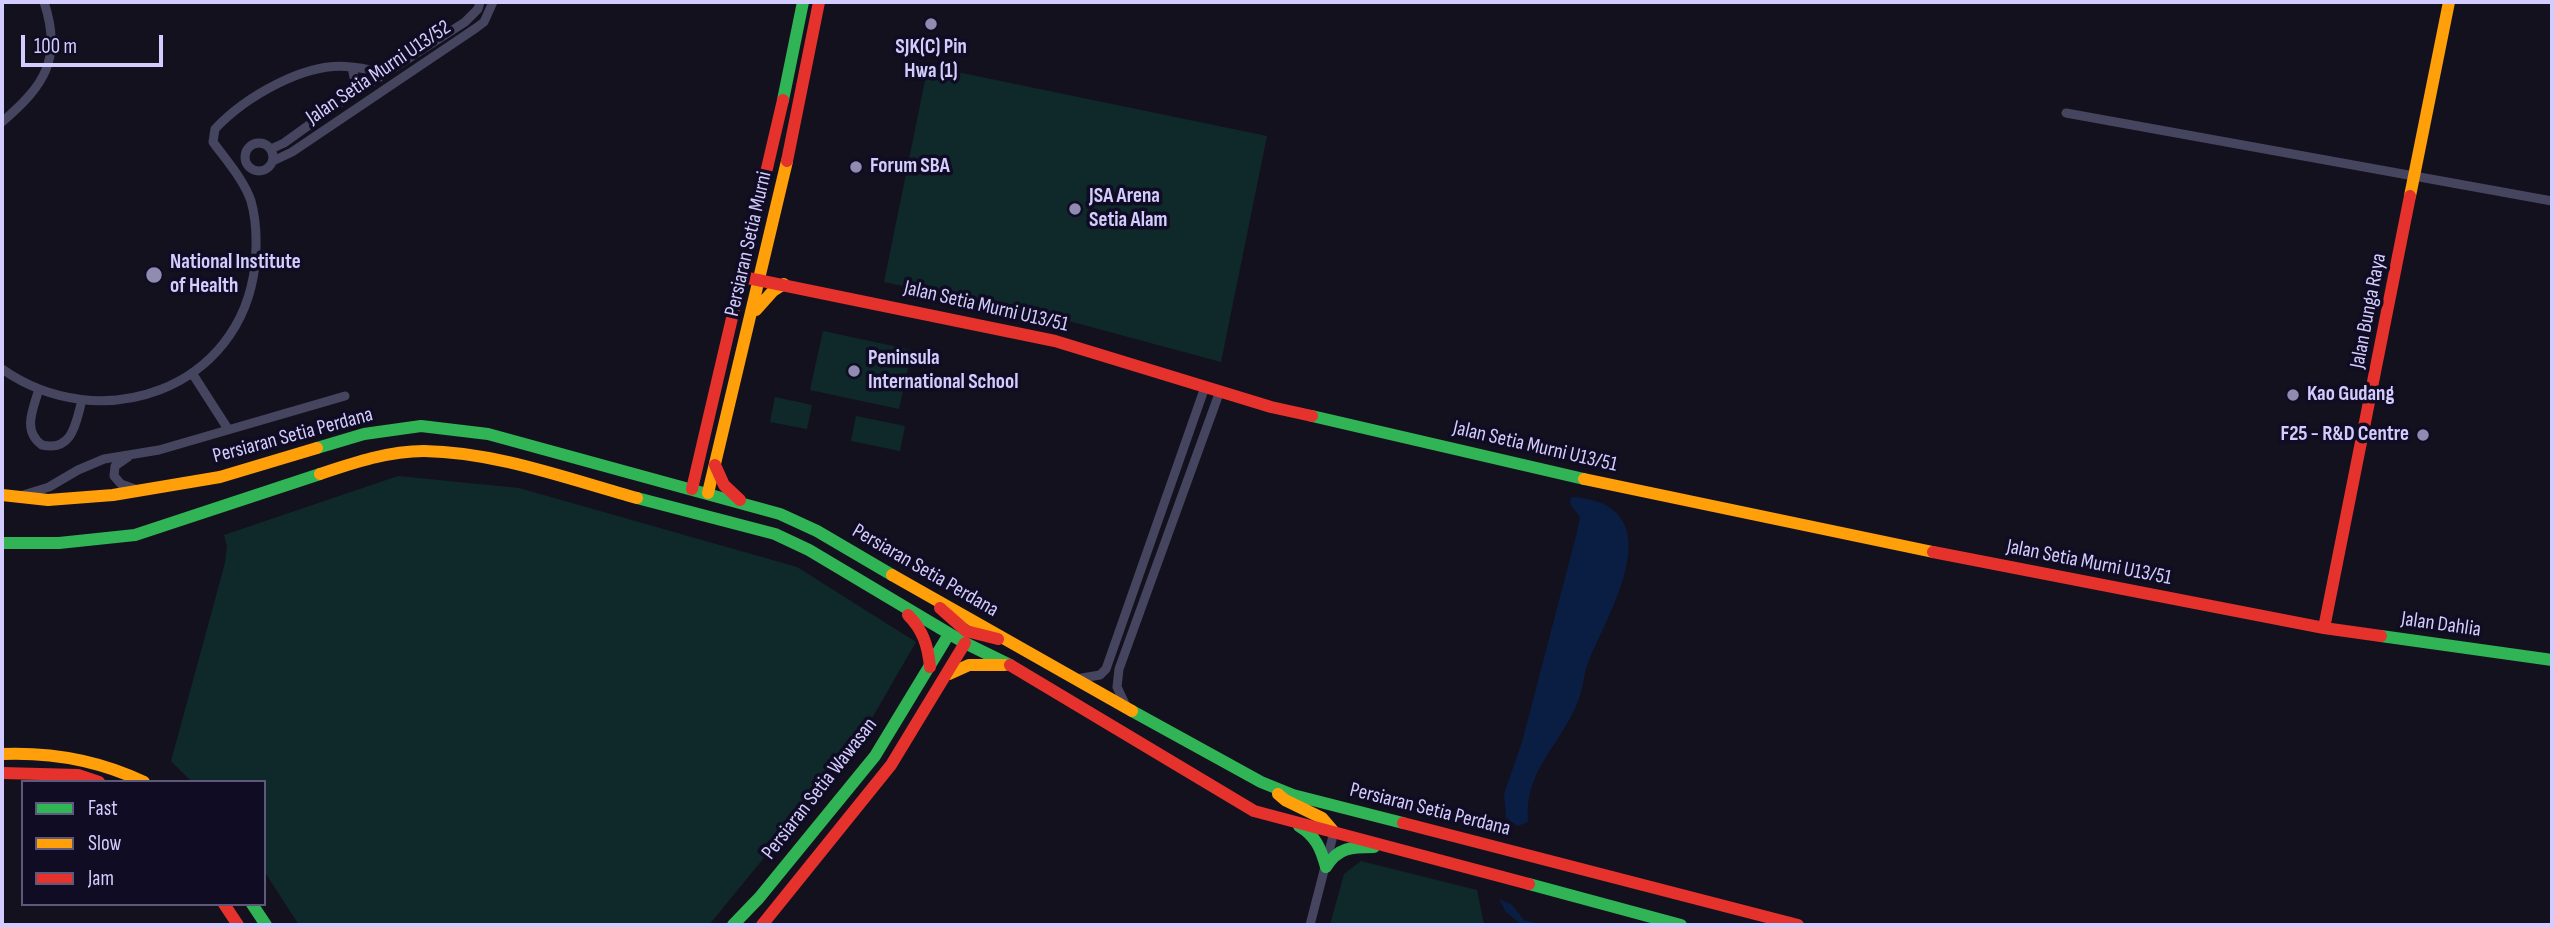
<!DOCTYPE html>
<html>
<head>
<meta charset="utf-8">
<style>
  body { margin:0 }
  #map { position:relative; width:2554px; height:927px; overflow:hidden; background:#14111e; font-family:"Sofia Sans Condensed",sans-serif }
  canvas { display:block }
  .frame { position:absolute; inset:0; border:4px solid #d3cdff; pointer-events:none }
  .legend { position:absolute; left:21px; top:780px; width:245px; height:126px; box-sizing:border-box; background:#100c23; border:2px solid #5e597b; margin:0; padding:9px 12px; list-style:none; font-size:21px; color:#d3cdff }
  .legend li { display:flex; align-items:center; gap:14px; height:35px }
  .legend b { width:35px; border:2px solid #5e597b }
  .scale { position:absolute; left:21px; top:35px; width:142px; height:32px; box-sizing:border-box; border:4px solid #d3cdff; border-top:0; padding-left:9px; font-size:21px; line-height:24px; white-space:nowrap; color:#d3cdff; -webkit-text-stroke:5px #100c23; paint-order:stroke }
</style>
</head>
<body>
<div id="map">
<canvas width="2554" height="927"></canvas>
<div class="frame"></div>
<ul class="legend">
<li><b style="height:9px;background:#30b455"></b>Fast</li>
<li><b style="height:9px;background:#ff9f0a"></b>Slow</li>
<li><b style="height:9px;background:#e5322d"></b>Jam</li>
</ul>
<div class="scale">100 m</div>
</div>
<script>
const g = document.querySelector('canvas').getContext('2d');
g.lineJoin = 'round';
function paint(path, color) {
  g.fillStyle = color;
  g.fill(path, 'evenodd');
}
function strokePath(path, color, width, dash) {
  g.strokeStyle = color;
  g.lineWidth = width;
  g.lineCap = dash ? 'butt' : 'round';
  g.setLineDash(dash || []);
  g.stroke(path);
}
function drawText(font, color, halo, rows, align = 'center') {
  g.font = font + ' "Sofia Sans Condensed",sans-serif';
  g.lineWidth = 7;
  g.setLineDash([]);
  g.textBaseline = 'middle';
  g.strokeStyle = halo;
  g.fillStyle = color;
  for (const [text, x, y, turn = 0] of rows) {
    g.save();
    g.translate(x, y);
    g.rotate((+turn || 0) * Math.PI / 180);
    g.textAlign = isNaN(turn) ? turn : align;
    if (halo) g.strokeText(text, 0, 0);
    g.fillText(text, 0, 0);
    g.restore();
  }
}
const green = new Path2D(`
  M928,66L1267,136L1221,362L1054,317L884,282Z
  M823,331L912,350L899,409L810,390Z
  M775,397L812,405L807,429L770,422Z
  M856,416L905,426L900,451L851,441Z
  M398,476L519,488L797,567L916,642L857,744L709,925H299L264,871V782H192L171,761L225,563L227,546L224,535Z
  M1361,861L1477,890L1484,925H1330L1344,874Z`);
const water = new Path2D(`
  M1571,497C1674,503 1612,607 1589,660C1583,675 1583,692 1576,706C1558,748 1524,771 1528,822L1518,826L1506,818L1504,794L1522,742L1577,532L1580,517L1570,504Z
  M1499,899L1511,904L1524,920L1546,925H1522L1506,912Z`);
const street = new Path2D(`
  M351,95L355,82L352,67
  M2066,113L2552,201
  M2,122C44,86 63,59 44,2
  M245 157a14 14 0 1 1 28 0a14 14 0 1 1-28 0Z
  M271,149L284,143L341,102L465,22L478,9L480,2
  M273,161L292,152L476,28L484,22L493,2
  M2,369C100,438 241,390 255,265C257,243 257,222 251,201C244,180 226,160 213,142L215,129C245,97 306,61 351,67C365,68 375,72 389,71
  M192,373L228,429
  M39,389C33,409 22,431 42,445C73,452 76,422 82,400
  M128,457L115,466L114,476L121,484L135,489
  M20,496L49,487L78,470L104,459L159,450L345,396
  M1076,679L1100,675L1106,669L1205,387
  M1126,706L1117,687L1119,669L1220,391
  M1310,925L1334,832`);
const fast = new Path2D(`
  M783,100L803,2
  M1312,416L1584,479
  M317,448L364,434L421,426L488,434L780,514L817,531L892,575
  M637,498L775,534L809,550L965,643L1010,665
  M2,543H59L135,535L320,474
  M2381,636L2552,660
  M1132,711L1261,782L1293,795L1403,823
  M1299,826C1316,836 1321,849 1326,867
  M1326,867C1338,847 1352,847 1374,847
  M1529,884L1681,925
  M252,904L266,925
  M733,925L759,898L875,756L949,634`);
const slow = new Path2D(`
  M2410,196L2449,2
  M756,310L773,291L784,284
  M320,474C353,463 388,451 424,451C496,452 568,479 637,498
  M1584,479L1933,552
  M708,493L787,161
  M2,495L48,500L113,495L220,477L317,448
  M892,575L1132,711
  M949,674L969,665H1005
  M2,754C52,752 98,760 144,782
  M1278,794L1285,800L1322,818L1334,832`);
const jam = new Path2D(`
  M787,161L819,2
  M743,277L1055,341L1271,407L1312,416
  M715,465L724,485L740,500
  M692,489L783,100
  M1933,552L2324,628L2381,636
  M940,608L966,631L998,639
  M908,615C923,630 928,646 930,667
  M2324,628L2410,196
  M1010,665L1254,811L1529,884
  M2,773L78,775L99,782
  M1403,823L1798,925
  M224,904L238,925
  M762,925L891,765L965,643`);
const markers = [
  [931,24,7,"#908bb0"],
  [856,167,7,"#908bb0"],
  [1075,209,7,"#908bb0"],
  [154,275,9,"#908bb0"],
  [854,371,7,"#908bb0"],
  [2293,395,7,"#908bb0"],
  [2423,435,7,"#908bb0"]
];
const poiNames = [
  ["SJK(C) Pin",931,48,"center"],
  ["Hwa (1)",931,72,"center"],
  ["Forum SBA",870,167],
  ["JSA Arena",1089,197],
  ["Setia Alam",1089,221],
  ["National Institute",170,263],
  ["of Health",170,287],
  ["Peninsula",868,359],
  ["International School",868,383],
  ["Kao Gudang",2307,395],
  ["F25 - R&D Centre",2409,435,"right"]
];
const streetNames = [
  ["Jalan Setia Murni U13/52",379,73,-34],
  ["Persiaran Setia Murni",749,244,-77],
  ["Jalan Setia Murni U13/51",986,307,13],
  ["Jalan Bunga Raya",2369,311,-79],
  ["Persiaran Setia Perdana",293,436,-15],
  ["Jalan Setia Murni U13/51",1535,447,13],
  ["Jalan Setia Murni U13/51",2089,563,11],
  ["Persiaran Setia Perdana",925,571,30],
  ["Jalan Dahlia",2441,625,8],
  ["Persiaran Setia Wawasan",820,789,-52],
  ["Persiaran Setia Perdana",1430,810,14]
];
paint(green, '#0f292a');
paint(water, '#091e42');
strokePath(street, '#46455f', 9);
strokePath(fast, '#30b455', 12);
strokePath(slow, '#ff9f0a', 12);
strokePath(jam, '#e5322d', 12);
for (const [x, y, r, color] of markers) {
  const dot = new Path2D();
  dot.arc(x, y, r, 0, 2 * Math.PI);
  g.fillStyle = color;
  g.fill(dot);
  strokePath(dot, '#100c23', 2.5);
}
drawText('bold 21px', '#d3cdff', '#100c23', poiNames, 'left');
drawText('21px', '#d3cdff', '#100c23', streetNames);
</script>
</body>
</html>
